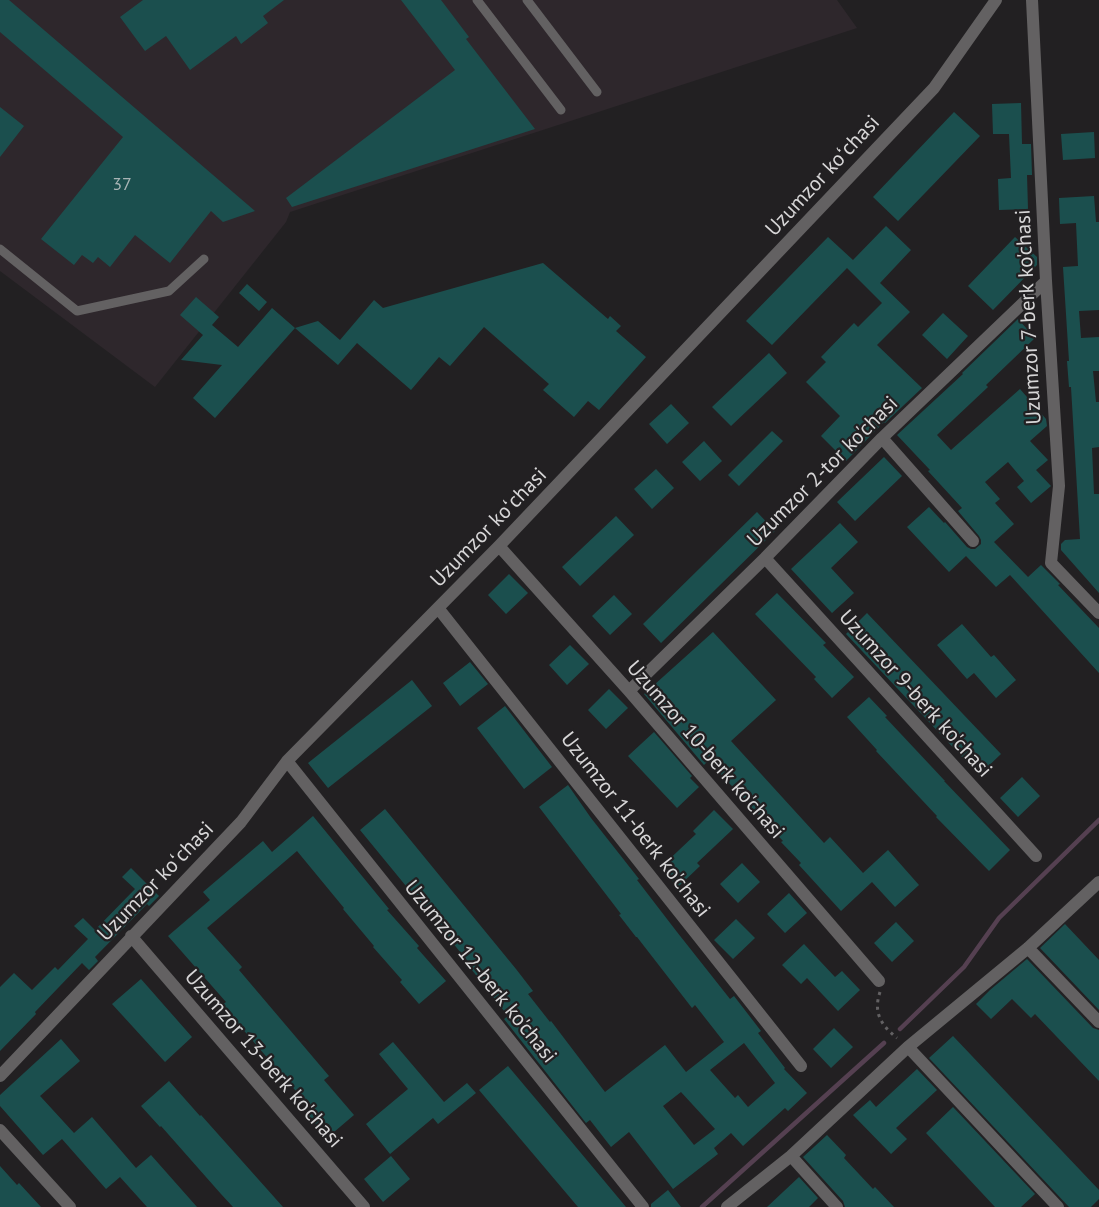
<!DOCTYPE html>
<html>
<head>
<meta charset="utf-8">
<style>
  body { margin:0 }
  canvas { display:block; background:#222022 }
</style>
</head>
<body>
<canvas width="1099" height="1207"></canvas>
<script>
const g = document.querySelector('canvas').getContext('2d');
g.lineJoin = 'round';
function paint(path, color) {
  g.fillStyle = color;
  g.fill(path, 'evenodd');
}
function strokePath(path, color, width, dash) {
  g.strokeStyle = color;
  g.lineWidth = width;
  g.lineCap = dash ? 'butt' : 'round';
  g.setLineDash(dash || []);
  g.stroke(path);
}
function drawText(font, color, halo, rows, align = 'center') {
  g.font = font + ' "PT Sans",sans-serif';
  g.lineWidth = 4.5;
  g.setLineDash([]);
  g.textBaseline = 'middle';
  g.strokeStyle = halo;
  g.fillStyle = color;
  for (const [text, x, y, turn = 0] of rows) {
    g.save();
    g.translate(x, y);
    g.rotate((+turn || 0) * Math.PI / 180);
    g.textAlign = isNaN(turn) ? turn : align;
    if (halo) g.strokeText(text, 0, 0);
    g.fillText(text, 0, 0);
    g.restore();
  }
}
const built = new Path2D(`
  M0,0H837L857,28L290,212L286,222L155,387L0,271Z`);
const stream = new Path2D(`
  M900,1029L964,967L999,918L1099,820
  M702,1207L884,1043`);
const building = new Path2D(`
  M0,0H9L255,211L223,222L211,211L170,263L135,235L110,267L98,257L93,263L82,255L74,265L41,239L123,137L0,32Z
  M143,0H284L263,16L268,23L241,44L236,36L190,70L166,36L145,51L120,17Z
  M401,0H441L469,37L466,39L535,129L292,207L286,198L455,70Z
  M1021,103L1022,144H1031L1032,175H1027L1028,209L999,210L998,179L1011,178L1009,134H993L992,104Z
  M0,107L24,126L0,157Z
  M954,112L980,136L898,221L873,197Z
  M1094,132L1095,158L1063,160L1061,134Z
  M1094,196L1096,222H1099V310L1079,311L1081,338L1099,337V371H1093L1096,402H1099V447L1092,448L1094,494H1099V593L1061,550V544L1065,540L1080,539L1071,387H1069L1067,361H1069L1063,267L1078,266L1076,223L1060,224L1059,198Z
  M886,226L911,250L880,283L910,312L877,345L922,388L885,423L884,422L846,461L821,436L840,416L806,382L826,362L821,357L854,323L858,327L882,303L847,268L772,345L746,321L828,237L853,260Z
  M1015,237L1037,257V265L993,310L968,286Z
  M543,263L608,319L610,316L621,326L616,331L646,357L599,410L588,401L574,417L543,390L549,384L484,327L450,366L439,357L411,390L357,343L338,365L295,328L318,321L340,340L374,300L383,308Z
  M247,284L267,302L259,311L239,293Z
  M196,297L219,317L212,325L238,347L272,308L295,328L215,418L193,398L222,365L181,360L203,335L180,315Z
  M943,313L968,336L947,359L922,335Z
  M1018,319L1035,338L986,385L988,387L937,435L951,450L1020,389L1046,419L1047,426L1030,441L1048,460L1036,470L1051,486L1031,503L1017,487L1024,481L1008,462L985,482L1000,499L995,503L1014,524L994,542L1028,577L1041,565L1060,584L1058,585L1099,628V673L1010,575L996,587L966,556L949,572L907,527L929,507L944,523L945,522L967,547L971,549H975L981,544V540L979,536L958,511L962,508L928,471L930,470L897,435L963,374L962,373Z
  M769,353L787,373L731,426L712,407Z
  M671,404L689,423L667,444L649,424Z
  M772,431L783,441L739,486L728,475Z
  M704,441L722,461L700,481L682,462Z
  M884,457L902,476L855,521L837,502Z
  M656,469L674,488L652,509L634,489Z
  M757,512L775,531L661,643L643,624Z
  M616,516L634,535L580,586L562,567Z
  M840,523L858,542L831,568L854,593L832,613L791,569Z
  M509,574L528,593L506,614L488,595Z
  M777,593L826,643L823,645L854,677L832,698L814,679L816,677L755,614Z
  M614,595L632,614L610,635L592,616Z
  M867,613L1001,754L979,775L846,634Z
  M962,624L991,657L994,655L1016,680L996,698L974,673L967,679L937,645Z
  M713,632L776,700L731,741L824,843L830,837L863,873L888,850L919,885L895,907L872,882L841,911L799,865L801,863L781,842L783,841L751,807H752L708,761L704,765L644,694Z
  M570,645L589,664L567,685L549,665Z
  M470,662L488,684L460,706L443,683Z
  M412,680L432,706L328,788L308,763Z
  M609,689L628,708L606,729L588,710Z
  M869,697L887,716L885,717L945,781H944L1010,850L989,871L936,817L937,816L876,751L877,750L847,717Z
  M505,706L552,767L524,789L477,728Z
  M654,732L692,776L690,778L699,787L677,808L628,756Z
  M1022,777L1040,796L1018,817L1000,798Z
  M568,785L591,818L639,879L637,880L677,932L730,999L734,996L761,1031L758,1033L785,1068L784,1069L807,1093L788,1111L785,1108L743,1146L731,1133L714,1148L718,1154L673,1189L629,1132L611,1147L590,1120L586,1123L504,1019L508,1016L468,965L470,964L360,830L385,809L516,969L533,991L528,994L550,1022L551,1021L605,1092L665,1045L686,1072L724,1042L695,1005L692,1008L637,937H636L619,915L621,914L539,807ZM744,1043L775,1083L748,1107L738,1095L735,1098L710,1070ZM681,1092L715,1129L694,1145L663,1106Z
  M714,810L733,829L697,863L700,866L678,887L660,868L696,834L693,831Z
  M313,816L389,909L387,910L419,946L417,948L446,981L419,1004L400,982L402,980L373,947L374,946L343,909L344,908L297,851L207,928L242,967L239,970L329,1076L324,1080L354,1115L327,1138L308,1115L313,1111L222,1005L226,1002L168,936L210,900L203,892L263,841L272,852Z
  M742,863L760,882L738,903L720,884Z
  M131,868L159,896L149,906L147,904L95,957L98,961L89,970L82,963L35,1012L36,1014L0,1051V987L14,973L32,990L55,967L58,970L88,939L74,926L83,918L95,930L135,889L122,877Z
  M789,893L807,913L785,933L767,914Z
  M736,919L755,938L733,959L714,940Z
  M896,922L914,941L892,962L874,943Z
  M1065,924L1099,960V1010L1040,948Z
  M804,944L835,977L842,971L860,990L838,1011L807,978L801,984L782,965Z
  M1027,959L1093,1028L1099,1030V1081L1035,1014L1031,1018L1012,999L991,1019L976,1004L990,990Z
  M141,979L192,1037L165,1062L112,1004Z
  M834,1028L853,1047L831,1068L813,1049Z
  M953,1036L1099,1190V1199L1091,1207H1069L929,1058Z
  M61,1039L80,1061L40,1096L41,1097L74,1133L92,1117L136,1168L151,1155L197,1207H147L120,1177L106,1189L62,1139L43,1155L0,1106V1095Z
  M393,1042L444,1102L467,1083L476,1093L438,1124L433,1118L390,1154L366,1124L408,1089L379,1054Z
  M508,1066L540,1104L626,1207H578L479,1090Z
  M917,1069L937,1090L896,1128L907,1139L891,1154L853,1115L870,1100L876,1107Z
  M169,1081L200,1116L201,1115L283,1207H233L221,1194L161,1126L160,1127L141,1106Z
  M953,1107L1035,1194L1021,1207H995L926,1133Z
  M827,1135L846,1155L844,1158L873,1189L875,1187L894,1207H845L843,1201L803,1157Z
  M391,1156L410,1179L383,1202L364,1179Z
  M0,1166L17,1185L19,1183L41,1207H0Z
  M799,1177L818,1198L809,1207H767Z
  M668,1190L681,1207H651V1204Z`);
const path = new Path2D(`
  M880,992C873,1013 881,1025 897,1038`);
const lane = new Path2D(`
  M477,0L561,110
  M527,0L597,92
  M0,249L77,311L169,291L204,259`);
const street = new Path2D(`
  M1032,0L1046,281L1059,486L1051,563L1099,613
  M882,438L973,541
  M499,546L629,691L879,981
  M765,558L1036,856
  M438,608L801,1066
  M629,691L765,558L882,438L1046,281
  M287,761L643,1207
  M131,936L364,1207
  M1028,948L1099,1022
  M908,1047L1058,1207
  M0,1076L241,822L287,761L499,546L934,88L996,0
  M0,1130L70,1207
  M791,1156L837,1207
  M727,1207L791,1156L908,1047L1028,948L1099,882`);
const numberNames = [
  ["37",122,185]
];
const streetNames = [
  ["Uzumzor koʻchasi",823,176,-47],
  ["Uzumzor 7-berk ko'chasi",1029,317,-93],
  ["Uzumzor 2-tor ko'chasi",823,472,-45],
  ["Uzumzor koʻchasi",489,528,-46],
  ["Uzumzor 9-berk ko'chasi",915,694,48],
  ["Uzumzor 10-berk ko'chasi",705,750,49],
  ["Uzumzor 11-berk ko'chasi",635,825,52],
  ["Uzumzor koʻchasi",156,882,-46],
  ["Uzumzor 12-berk ko'chasi",480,972,51],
  ["Uzumzor 13-berk ko'chasi",263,1059,49]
];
paint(built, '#2e272c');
strokePath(stream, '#554051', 4.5);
paint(building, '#1b4f4e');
strokePath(path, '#636163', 3, [3, 4.5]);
strokePath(lane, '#636162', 9);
strokePath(street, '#636162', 12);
drawText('18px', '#a8b4b5', null, numberNames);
drawText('21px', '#d7d6d7', '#222022', streetNames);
</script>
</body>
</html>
